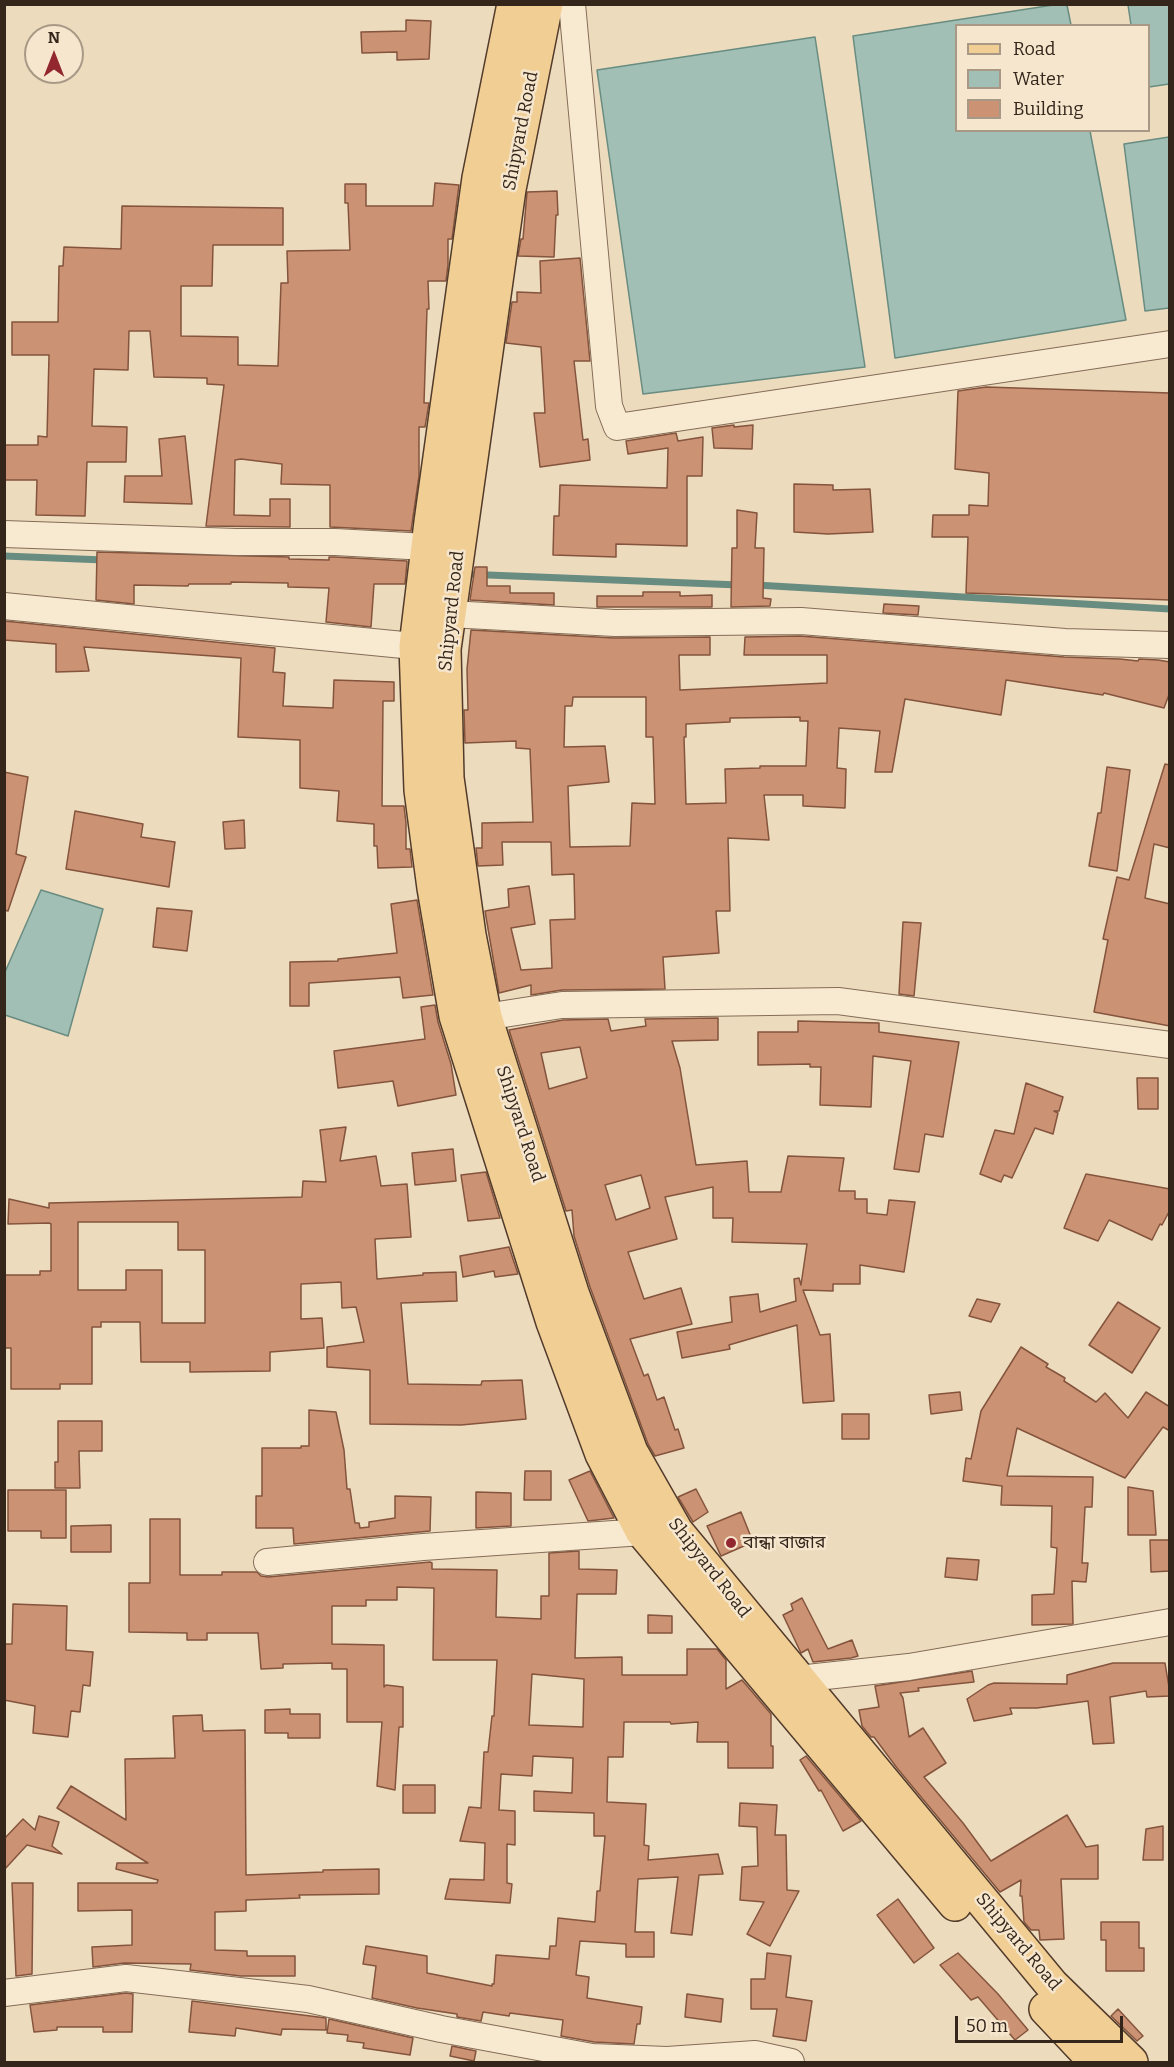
<!DOCTYPE html>
<html>
<head>
<meta charset="utf-8">
<style>
  body { margin:0 }
  #map { position:relative; width:1174px; height:2067px; overflow:hidden; background:#eddbbe; font-family:Bitter,serif }
  canvas { display:block }
  .frame { position:absolute; inset:0; border:6px solid #34261b; pointer-events:none }
  .legend { position:absolute; left:955px; top:24px; width:195px; height:108px; box-sizing:border-box; background:#f5e6cd; border:2px solid #a89986; margin:0; padding:8px 10px; list-style:none; font-size:18px; color:#34261b }
  .legend li { display:flex; align-items:center; gap:12px; height:30px }
  .legend b { width:30px; border:2px solid #a89986 }
  .north { position:absolute; left:24px; top:24px; width:60px; height:60px; box-sizing:border-box; background:#f5e6cd; border:2px solid #a89986; border-radius:50%; rotate:0deg; font-size:16px; font-weight:700; line-height:24px; text-align:center; color:#34261b }
  .north::after { content:''; display:block; margin:auto; width:21px; height:27px; background:#932730; clip-path:polygon(50% 0,100% 100%,50% 72%,0 100%) }
  .scale { position:absolute; left:955px; top:2016px; width:168px; height:27px; box-sizing:border-box; border:3px solid #34261b; border-top:0; padding-left:8px; font-size:18px; line-height:21px; white-space:nowrap; color:#34261b; -webkit-text-stroke:4px #f5e6cd; paint-order:stroke }
</style>
</head>
<body>
<div id="map">
<canvas width="1174" height="2067"></canvas>
<div class="frame"></div>
<ul class="legend">
<li><b style="height:8px;background:#f1ce94"></b>Road</li>
<li><b style="height:16px;background:#a1bfb4"></b>Water</li>
<li><b style="height:16px;background:#cb9273"></b>Building</li>
</ul>
<div class="north">N</div>
<div class="scale">50 m</div>
</div>
<script>
const g = document.querySelector('canvas').getContext('2d');
g.lineJoin = 'round';
function paint(path, color) {
  g.fillStyle = color;
  g.fill(path, 'evenodd');
}
function strokePath(path, color, width, dash) {
  g.strokeStyle = color;
  g.lineWidth = width;
  g.lineCap = dash ? 'butt' : 'round';
  g.setLineDash(dash || []);
  g.stroke(path);
}
function drawText(font, color, halo, rows, align = 'center') {
  g.font = font + ' Bitter,"Noto Sans Bengali",serif';
  g.lineWidth = 5;
  g.setLineDash([]);
  g.textBaseline = 'middle';
  g.strokeStyle = halo;
  g.fillStyle = color;
  for (const [text, x, y, turn = 0] of rows) {
    g.save();
    g.translate(x, y);
    g.rotate((+turn || 0) * Math.PI / 180);
    g.textAlign = isNaN(turn) ? turn : align;
    if (halo) g.strokeText(text, 0, 0);
    g.fillText(text, 0, 0);
    g.restore();
  }
}
const water = new Path2D(`
  M1053,5H1067L1071,25L956,26V130L1090,131L1126,320L895,358L853,36Z
  M1128,5H1169V84L1149,87L1148,26L1131,25Z
  M815,37L865,367L643,394L597,70Z
  M1169,137V308L1145,311L1124,144Z
  M41,890L103,909L68,1036L5,1015V972Z`);
const stream = new Path2D(`
  M4,556L104,560
  M463,574L739,585
  M756,585L1170,609`);
const building = new Path2D(`
  M406,20L431,21L429,59L397,60V52L362,53L361,32L406,31Z
  M435,183L459,185L452,239H448V265L446,281H428L429,309H427L424,403H429L425,427H419V476L411,531L330,527V485L281,484L282,464L241,459L235,460L234,515L270,516V499H290V527L206,526L224,385L207,384V378L154,377L150,331H129L128,370L94,369L92,426L127,427L126,462H87L85,516L36,515L37,480H4V445H38V436L47,437L49,355H12V322H58L59,266H63L64,247L121,249L122,206L283,208V245H213L212,286H181V336L238,337V365L278,366L281,283H288L287,251L350,250L348,203H345V184H366V206H433Z
  M557,191L558,215H556L554,257L518,256L521,239H523L527,192Z
  M580,258L590,361H574L583,440L588,439L590,460L540,467L534,413H545L541,347L506,343L512,302H517V292L541,293L540,261Z
  M986,387L1170,393V600L966,593L968,537H932L933,515H969V505L988,506L989,473L955,469L958,391Z
  M734,425V427L753,425L752,449L714,448L712,428Z
  M676,433L678,441L703,437L702,476H687V546L616,544V557L553,555L554,516H559L560,485L667,488L668,448L628,454L626,441Z
  M185,436L192,504L124,502L125,476H162L159,439Z
  M794,484L833,485V490L870,489L873,532L828,534L794,532Z
  M737,510L757,513L755,548H764L763,598L771,599L770,606L731,607L732,548H737Z
  M97,552L289,557V559L329,560V557H335L407,561V563L405,584H374L371,627L326,622L329,588L288,587V583L231,582V584H189L188,586L134,585V604L96,600Z
  M475,567H487V586H510V593H554V605L470,600Z
  M643,592H680V596L712,595V607H597V596H643Z
  M884,604L919,606L918,615L883,613Z
  M4,621L275,648L273,672L285,673L283,706L333,708L334,680L394,682V701H383L382,806H404L406,823V849H410L412,867L378,868L377,846H374V824L337,821L339,791L300,788V740L238,737L241,658L84,647L89,671L56,672V644L4,640Z
  M471,630L614,638L710,637V655H679L680,690L827,683V655H744L745,637L800,636L1064,657L1120,659L1138,661L1139,659L1158,660L1170,662V692L1164,708L1104,693L1103,695L1006,680L1001,715L905,699L892,772H875L880,731L839,728L837,768L846,769L845,808L803,806V795H764L769,840L728,838L730,911H716L719,953L663,957L665,989L562,990L531,995V985L499,993L485,911L509,907L508,889L529,886L535,924L511,928L521,970L552,968L550,920L575,919L574,874L552,875L551,842H502L503,865L478,866L476,848H482V823L533,822L530,749L516,748V741L465,743L464,710H468L467,669ZM573,697H646V737H653L655,804L632,803L630,846L570,847L568,786L609,782L605,746L564,747L565,706H572ZM800,717V721H808L806,766H760V768L725,769L726,803L686,804L684,737H686V724L730,722V718Z
  M1165,764L1170,765V848L1154,844L1145,898L1170,904V1026L1094,1012L1108,940L1103,939L1117,877L1129,880Z
  M1107,767L1130,770L1117,871L1089,866L1098,813H1101Z
  M4,772L28,777L16,854L26,857L8,911L4,910Z
  M75,811L143,824L141,837L175,842L169,887L66,869Z
  M244,820L245,848L225,849L223,822Z
  M417,900L433,995L403,998L400,977L309,983V1006H290V962L338,961V959L397,953L391,904Z
  M157,908L192,911L187,951L153,947Z
  M903,922L921,923L914,996L899,994Z
  M435,1005L438,1022L451,1064L456,1095L398,1106L393,1081L338,1088L334,1051L425,1039L421,1007Z
  M718,1018V1040L672,1041L680,1068L696,1165L747,1161L749,1192H781L788,1156L844,1158L839,1191H855V1199H867V1213L887,1215L889,1200L915,1202L904,1272L860,1265V1284H833V1291L803,1290L820,1335L830,1334L834,1401L803,1403L797,1325L729,1345L730,1349L682,1358L677,1332L732,1322L730,1297L758,1294L760,1312L796,1301L794,1279L799,1278L801,1285L807,1244L732,1242L733,1218H713V1187L665,1197L677,1239L628,1252L644,1299L681,1288L692,1324L630,1339L644,1376L648,1374L657,1400L664,1397L675,1430L678,1429L684,1448L655,1456L648,1444L590,1287L574,1236L572,1210L566,1211L509,1030L563,1020L608,1019L611,1031L646,1026L645,1019ZM580,1047L587,1078L549,1089L541,1053ZM641,1175L650,1208L616,1220L605,1185Z
  M798,1021L879,1023V1032L959,1042L943,1137L925,1134L919,1172L894,1169L911,1061L873,1056L871,1107L820,1105L821,1067H810V1064L758,1065V1032H798Z
  M1137,1078H1158V1109H1138Z
  M1026,1083L1063,1097L1059,1111H1054L1058,1113L1053,1134L1035,1128L1012,1178L1004,1175L1001,1182L980,1174L995,1130L1014,1134Z
  M346,1127L340,1161L376,1156L381,1186L407,1184L411,1237L375,1239L377,1279L423,1275V1273L456,1272L457,1301L401,1303L408,1384L481,1385L482,1381L522,1380L526,1419L461,1425L370,1424V1370L327,1367V1347L364,1342L356,1307L342,1308L341,1282L301,1284V1319L322,1318L324,1348L270,1352V1371L190,1372V1362H141L140,1322H101V1327H92V1384H60V1389H11V1348H4V1275H40V1271H51V1224L49,1223L8,1224L9,1199L49,1208V1203L302,1197L303,1181L326,1182L320,1130ZM78,1222H178V1250H205V1323H162V1270H126V1290H78Z
  M453,1149L456,1181L415,1185L412,1153Z
  M486,1172L500,1218L468,1221L461,1175Z
  M1086,1174L1170,1189V1210L1162,1225L1160,1224L1152,1240L1109,1220L1098,1241L1064,1228Z
  M509,1247L518,1274L495,1277L494,1271L463,1277L460,1256Z
  M977,1299L1000,1304L991,1322L969,1316Z
  M1118,1302L1160,1328L1132,1373L1089,1345Z
  M1021,1347L1048,1364L1046,1367L1065,1378L1064,1381L1096,1402L1105,1393L1128,1418L1146,1392L1170,1407V1431L1163,1427L1125,1478L1017,1428L1007,1476L1093,1477L1092,1507H1085L1082,1563H1088L1086,1582L1072,1581L1073,1624L1032,1625V1595L1054,1594L1057,1548L1051,1547L1052,1506L1001,1505L1002,1486L963,1481L966,1458L971,1459L981,1411Z
  M960,1392L962,1410L931,1414L929,1395Z
  M309,1410L336,1412L344,1450L347,1489H350L355,1523H359L360,1528L369,1527V1522L395,1518V1496L431,1497L430,1531L294,1544L293,1528H256V1496H262V1448H301V1446H309Z
  M842,1414H869V1439H842Z
  M58,1421H102V1451H79L80,1488H55V1462H58Z
  M525,1471H551V1500H524Z
  M590,1471L614,1518L588,1521L569,1480Z
  M1128,1487L1153,1491L1156,1535H1128Z
  M696,1489L708,1512L693,1522L678,1497Z
  M8,1490H66V1538H41V1531H8Z
  M476,1492L511,1493V1526L476,1528Z
  M741,1512L753,1542L721,1556L707,1526Z
  M150,1519H180V1575H222V1572H257L261,1576L268,1577L430,1562L432,1563V1569L497,1570L496,1617L541,1619V1596H549V1553L579,1551V1569L617,1570L616,1594H577L575,1658L622,1657V1675H687V1649H717L726,1660V1689L742,1680L771,1714V1746H773V1768H728V1742H697L698,1722L671,1724L670,1722H624L623,1757H608L607,1802L646,1804L644,1845L649,1846L648,1860L718,1854L723,1874L699,1875L692,1935L671,1933L678,1877L638,1879L635,1932H654V1957H626V1944L580,1941L576,1975L589,1977L587,1998L642,2007L640,2024H637L634,2044L594,2042L561,2036L563,2020L510,2013L509,2016L483,2012L481,2021L457,2017V2014L417,2008L372,1998L376,1966L363,1964L366,1946L427,1956V1973L492,1986V1984H494L496,1955L549,1959L550,1946H556L558,1918L595,1922L597,1891H600L605,1836H594V1813L534,1811V1791L572,1793L573,1758L533,1756L532,1776L501,1774L499,1810L515,1811V1845L507,1844V1883L512,1884L510,1903L445,1899L450,1879L484,1880L485,1843L460,1841L469,1807L481,1808L484,1752H488L492,1716H494L497,1660H433L434,1588L397,1587V1600H366V1606H332V1644L384,1645V1687L386,1685L403,1687V1727H399L395,1790L377,1786L382,1722H347V1669H332V1663L283,1664V1668L261,1669L258,1633H207V1640H187V1633L129,1632V1583H150ZM532,1674L584,1679L583,1727L529,1725Z
  M111,1525V1552H71V1526Z
  M1150,1540H1169L1170,1571L1151,1572Z
  M947,1558L979,1560L977,1580L945,1577Z
  M802,1598L828,1649L852,1640L858,1656L851,1658L813,1662L808,1649L801,1653L783,1615L793,1610L791,1604Z
  M13,1604L67,1606L66,1650L93,1652L90,1686L83,1685L80,1712L71,1711L68,1737L33,1733L35,1706L4,1700V1644H12Z
  M648,1615L672,1616V1633H648Z
  M1113,1663H1165L1170,1693V1696L1147,1697L1146,1691L1110,1697L1114,1743L1093,1744L1088,1701L1037,1708H1010L1012,1714L974,1721L967,1699L988,1685L994,1683L1067,1684V1675Z
  M972,1671L974,1682L918,1688L919,1691L900,1693L903,1698L909,1737L923,1728L946,1763L924,1777L963,1823L991,1861L1067,1815L1086,1847L1098,1845V1879H1061L1064,1939L1040,1940L1039,1930H1031L1024,1922L1022,1896H1020L1021,1880L1000,1892L897,1768L874,1737H871L862,1726L859,1710L879,1707L875,1686Z
  M290,1709V1714H320V1738H288V1733H265V1710Z
  M202,1715L203,1731L245,1730L246,1875L323,1872V1870L379,1869V1894L299,1895L300,1898L246,1900V1911L215,1912V1950L247,1951V1956H295V1976H241L190,1970L191,1964L124,1963L93,1967L92,1947L132,1945V1910L78,1911V1883H157L158,1880L116,1869L117,1863H148L57,1808L71,1786L126,1820L125,1759L175,1758L173,1716Z
  M806,1756L861,1821L843,1831L821,1790L819,1791L800,1760Z
  M403,1785H435V1813H403Z
  M740,1803L777,1805L775,1835H786L787,1890L799,1891L770,1946L747,1934L764,1902L740,1900L742,1867L758,1866L757,1827L739,1826Z
  M39,1816L59,1822L52,1846L62,1854L27,1845L4,1870V1839L23,1819L35,1830Z
  M1163,1826V1860H1143L1146,1829Z
  M12,1883H33L32,1974L16,1976Z
  M898,1899L934,1948L914,1963L877,1915Z
  M1101,1922H1139V1948H1144V1971H1106V1940H1101Z
  M767,1953L791,1956L786,1997L812,2001L806,2041L773,2036L777,2009H751V1979H765Z
  M958,1953L998,1994L1028,2030L1015,2040L978,1997L971,2000L940,1965Z
  M126,1993L133,1994L132,2032H103V2027H57V2030L34,2032L30,2005Z
  M687,1994L723,1999L721,2022L685,2017Z
  M192,2001L326,2018V2030L282,2029L281,2035L236,2028L235,2036L189,2032Z
  M1118,2009L1143,2036L1137,2041L1111,2016Z
  M329,2019L413,2038L410,2055L363,2048L364,2043L347,2041L348,2035L327,2033Z
  M452,2046L476,2051L474,2061L450,2056Z`);
const street = new Path2D(`
  M572,4L609,406L617,427L1170,344
  M4,534L236,542H335L445,548
  M4,606L434,648
  M449,614L615,623L801,621L1065,642L1170,645
  M485,1017L562,1005L838,1001L1170,1045
  M267,1562L423,1547L658,1531
  M798,1679L909,1667L1170,1622
  M4,1993L126,1978L308,1999L441,2029L592,2057L667,2060L755,2054L791,2062`);
const primary = new Path2D(`
  M514,4L479,178L431,522L416,646L421,790L434,888L456,1016L553,1322L602,1454L642,1531L955,1904
  M546,4L509,189L444,649L447,778L469,935L485,1017L572,1293L631,1452L676,1531L1052,1985L1131,2062
  M1046,2009L1096,2062`);
const markers = [
  [731,1543,6,"#932730"]
];
const streetNames = [
  ["Shipyard Road",521,131,-79],
  ["Shipyard Road",452,611,-84],
  ["Shipyard Road",520,1124,72],
  ["Shipyard Road",709,1568,52],
  ["Shipyard Road",1018,1942,50]
];
const poiNames = [
  ["বান্ধা বাজার",743,1543]
];
paint(water, '#a1bfb4');
strokePath(water, '#698c81', 1.5);
strokePath(stream, '#698c81', 7);
paint(building, '#cb9273');
strokePath(building, '#84543d', 1.5);
strokePath(street, '#856c57', 28);
strokePath(primary, '#523b2b', 36);
strokePath(street, '#f8ead1', 26);
strokePath(primary, '#f1ce94', 33);
for (const [x, y, r, color] of markers) {
  const dot = new Path2D();
  dot.arc(x, y, r, 0, 2 * Math.PI);
  g.fillStyle = color;
  g.fill(dot);
  strokePath(dot, '#f5e6cd', 2);
}
drawText('18px', '#34261b', '#f5e6cd', streetNames);
drawText('18px', '#34261b', '#f5e6cd', poiNames, 'left');
</script>
</body>
</html>
